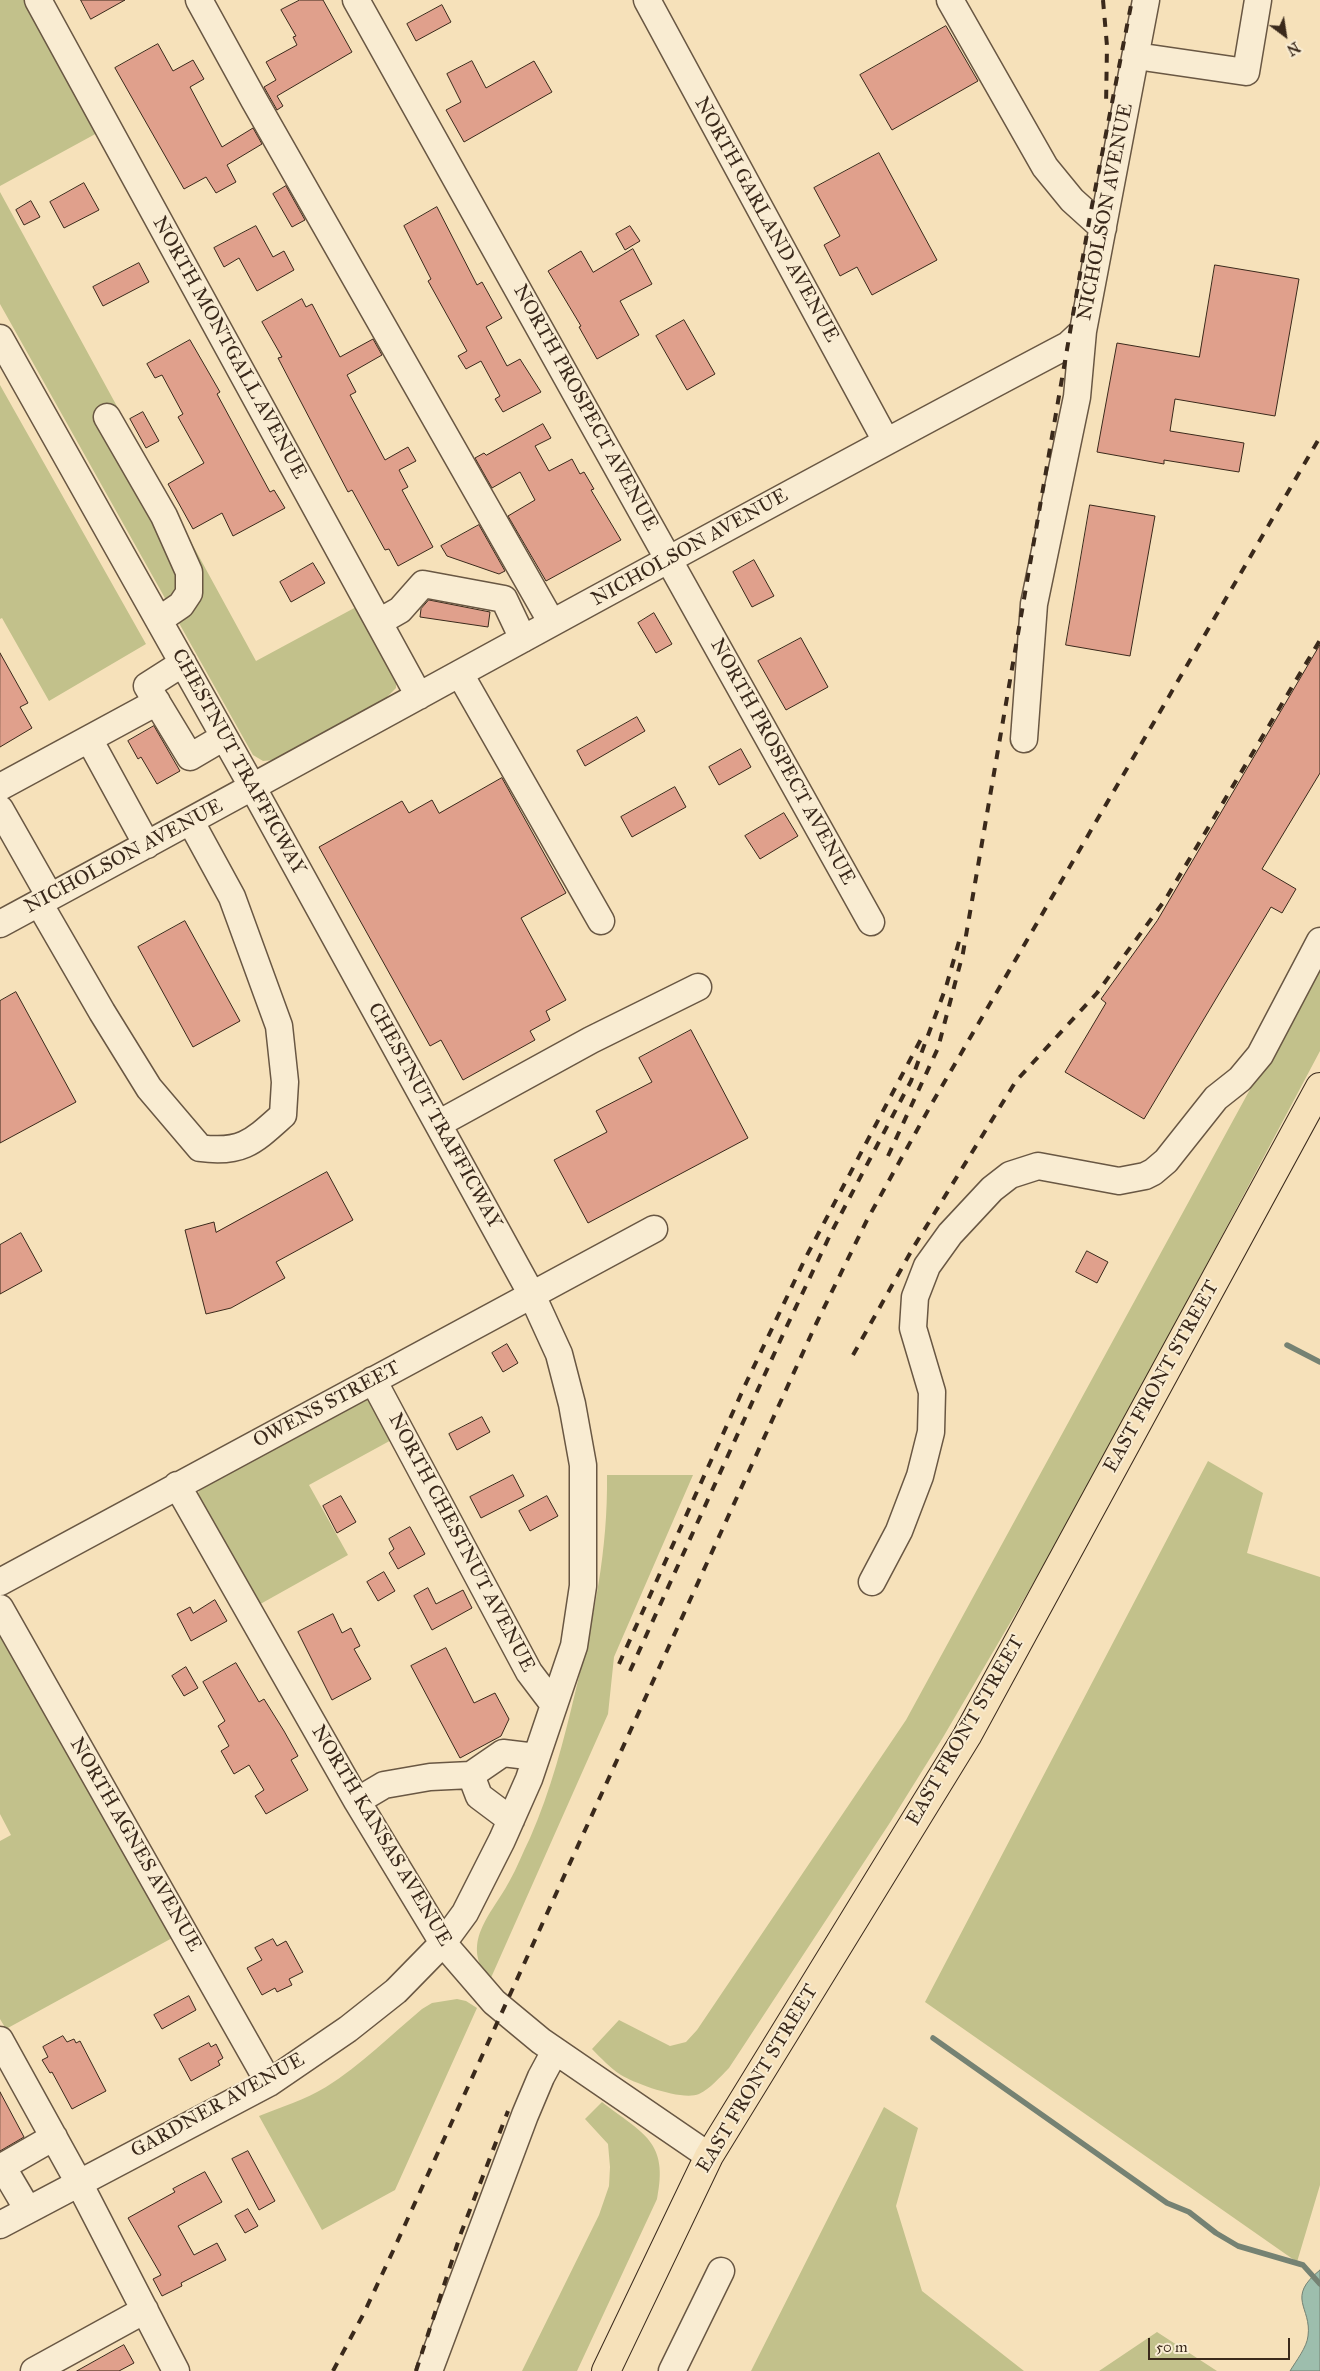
<!DOCTYPE html>
<html>
<head>
<meta charset="utf-8">
<style>
  body { margin:0 }
  #map { position:relative; width:1320px; height:2371px; overflow:hidden; background:#f6e1ba; font-family:"IM FELL Great Primer",serif }
  canvas { display:block }
  .north { position:absolute; left:1260px; top:10px; width:50px; height:50px; -webkit-text-stroke:4px #f9ecd2; paint-order:stroke; rotate:149deg; font-size:14px; font-weight:700; line-height:20px; text-align:center; color:#3a291b }
  .north::after { content:''; display:block; margin:auto; width:18px; height:22px; background:#3a291b; clip-path:polygon(50% 0,100% 100%,50% 72%,0 100%) }
  .scale { position:absolute; left:1148px; top:2338px; width:142px; height:22px; box-sizing:border-box; border:2px solid #3a291b; border-top:0; padding-left:6px; font-size:15px; line-height:18px; white-space:nowrap; color:#3a291b; -webkit-text-stroke:4px #f9ecd2; paint-order:stroke }
</style>
</head>
<body>
<div id="map">
<canvas width="1320" height="2371"></canvas>
<div class="north">N</div>
<div class="scale">50 m</div>
</div>
<script>
const g = document.querySelector('canvas').getContext('2d');
g.lineJoin = 'round';
function paint(path, color) {
  g.fillStyle = color;
  g.fill(path, 'evenodd');
}
function strokePath(path, color, width, dash) {
  g.strokeStyle = color;
  g.lineWidth = width;
  g.lineCap = dash ? 'butt' : 'round';
  g.setLineDash(dash || []);
  g.stroke(path);
}
function drawText(font, color, halo, rows, align = 'center') {
  g.font = font + ' "IM FELL Great Primer",serif';
  g.lineWidth = 4;
  g.setLineDash([]);
  g.textBaseline = 'middle';
  g.strokeStyle = halo;
  g.fillStyle = color;
  for (const [text, x, y, turn = 0] of rows) {
    g.save();
    g.translate(x, y);
    g.rotate((+turn || 0) * Math.PI / 180);
    g.textAlign = isNaN(turn) ? turn : align;
    if (halo) g.strokeText(text, 0, 0);
    g.fillText(text, 0, 0);
    g.restore();
  }
}
const green = new Path2D(`
  M0,0H28L99,132L0,186Z
  M0,192L256,661L358,606L396,675V688L385,699L275,760L263,761L253,755L0,304Z
  M0,385L146,644L49,701L2,618L0,619Z
  M1320,961V1051L1121,1426L1034,1582L942,1739L891,1821L729,2068C720,2077 710,2089 699,2094C682,2101 636,2084 621,2075C610,2068 601,2058 592,2049L619,2020L670,2046L686,2042L697,2030L906,1720Z
  M369,1391L395,1438L309,1485L348,1555L255,1607L196,1497L202,1486Z
  M1208,1461L1263,1493L1247,1553L1320,1577V2185L1297,2262L925,2002Z
  M607,1475H693L614,1657L608,1714L490,1980C459,1944 491,1915 509,1882C517,1868 523,1852 530,1838C551,1790 564,1740 576,1689C594,1617 608,1550 607,1475Z
  M0,1624L174,1937L6,2029L0,2019V1841L11,1835L0,1814Z
  M457,1999L466,2001L477,2008L395,2190L322,2230L259,2116C281,2107 305,2100 326,2087C361,2065 391,2035 422,2009L432,2003Z
  M602,2102C643,2134 669,2141 657,2199L577,2371H522L599,2215L609,2186L610,2167L608,2144L585,2119Z
  M884,2107L918,2128L896,2206L922,2291L1024,2371H751Z
  M1157,2332L1217,2371H1099Z`);
const water = new Path2D(`
  M1320,2270V2371H1290C1296,2361 1307,2347 1308,2336C1312,2307 1285,2298 1320,2270Z`);
const stream = new Path2D(`
  M1287,1345L1320,1362
  M933,2038L1167,2203L1189,2212L1216,2233L1238,2246L1303,2265L1320,2284`);
const building = new Path2D(`
  M81,0H125L91,19Z
  M300,0H323L352,52L277,96L283,106L277,110L264,87L276,80L266,62L297,45L293,37L296,36L281,10Z
  M442,5L451,22L416,41L407,24Z
  M946,26L978,81L892,130L860,75Z
  M158,44L173,71L193,60L204,79L190,87L222,147L253,128L262,144L227,165L236,182L216,193L206,177L184,189L115,68Z
  M472,61L486,88L534,61L552,92L464,142L446,110L461,102L447,74Z
  M879,153L937,260L872,295L857,267L840,276L824,245L840,236L814,188Z
  M84,183L99,210L64,228L50,202Z
  M286,186L305,220L292,227L273,194Z
  M31,201L40,217L24,225L16,210Z
  M437,207L477,285L482,282L502,318L486,327L507,366L520,359L541,392L503,412L495,399L500,396L481,361L466,369L458,356L467,351L428,281L431,279L404,226Z
  M256,226L273,257L284,251L294,270L257,291L239,258L224,267L214,248Z
  M630,226L640,241L625,250L616,234Z
  M633,249L652,284L620,301L639,335L597,359L579,327L581,326L548,271L581,251L593,272Z
  M139,263L149,282L103,306L93,287Z
  M1215,265L1299,279L1275,416L1175,399L1170,431L1244,443L1239,472L1164,460V464L1097,452L1117,343L1199,357Z
  M302,299L306,307L312,304L340,357L373,339L382,355L347,375L356,392L350,395L385,460L408,447L416,461L399,470L408,487L402,490L433,547L398,566L389,549L385,550L352,490L348,492L278,358L282,357L262,322Z
  M684,320L715,374L687,390L656,336Z
  M190,340L220,392L217,394L270,492L274,490L285,508L233,536L222,513L193,529L168,484L204,463L178,417L183,414L162,375L155,378L147,364Z
  M143,412L159,441L146,448L130,419Z
  M543,424L551,438L535,446L549,471L572,459L580,474L584,472L594,489L591,490L621,540L546,581L508,516L535,500L520,472L492,488L475,458L484,453L486,455Z
  M1090,505L1155,516L1130,656L1066,645Z
  M479,525L505,571L499,574L447,556L441,546Z
  M754,560L774,596L752,607L733,572Z
  M313,563L325,583L291,602L280,582Z
  M429,600L490,612L488,627L420,617L421,609Z
  M654,613L672,644L656,653L638,623Z
  M801,638L828,687L786,710L758,661Z
  M1320,645V773L1262,869L1296,889L1282,913L1271,907L1144,1119L1065,1072L1106,1003L1101,999L1157,921Z
  M0,653L28,703L20,707L32,728L0,747Z
  M637,717L645,731L585,766L577,751Z
  M154,726L180,771L157,784L141,757L138,759L128,741Z
  M741,749L751,767L719,785L709,767Z
  M502,778L566,893L521,918L566,1000L546,1011L550,1020L530,1031L535,1040L463,1080L441,1040L430,1046L319,847L402,801L409,813L432,800L439,813Z
  M675,787L686,807L632,837L621,817Z
  M784,813L798,836L760,859L745,836Z
  M185,921L240,1021L193,1047L138,947Z
  M16,992L76,1102L0,1143V1001Z
  M691,1030L748,1138L588,1223L554,1160L607,1132L596,1111L652,1082L639,1058Z
  M327,1172L353,1220L276,1262L285,1278L231,1308L206,1314L185,1230L214,1222L216,1232Z
  M21,1233L42,1271L0,1294V1245Z
  M1087,1251L1108,1262L1097,1283L1076,1272Z
  M507,1344L518,1363L503,1372L492,1353Z
  M482,1417L490,1432L457,1450L449,1434Z
  M513,1475L524,1496L481,1518L470,1497Z
  M341,1496L356,1522L337,1533L323,1506Z
  M547,1496L558,1516L530,1531L519,1511Z
  M410,1527L425,1554L398,1569L389,1553L394,1549L389,1539Z
  M384,1572L395,1591L378,1601L367,1582Z
  M428,1588L436,1604L463,1590L472,1608L432,1630L414,1596Z
  M215,1600L227,1621L191,1641L177,1614L190,1607L193,1613Z
  M333,1614L342,1633L351,1628L360,1646L354,1649L371,1679L332,1700L298,1632Z
  M446,1648L474,1703L495,1693L509,1719L501,1736L460,1758L411,1666Z
  M236,1663L259,1702L264,1699L284,1731L298,1756L291,1760L308,1790L266,1814L255,1796L264,1790L249,1765L234,1774L221,1751L229,1746L218,1726L225,1721L203,1682Z
  M186,1667L198,1688L184,1696L172,1676Z
  M273,1939L277,1946L286,1941L303,1972L289,1979L292,1985L277,1992L275,1988L262,1995L247,1968L262,1960L255,1948Z
  M189,1996L196,2010L162,2029L154,2015Z
  M63,2036L67,2042L74,2039L76,2043L80,2041L106,2091L72,2109L52,2072L50,2073L42,2060L48,2057L43,2047Z
  M209,2043L211,2047L216,2044L223,2058L218,2061L220,2065L191,2081L179,2059Z
  M0,2092L24,2137L0,2151Z
  M248,2151L275,2201L259,2210L232,2159Z
  M205,2172L222,2202L178,2226L194,2255L217,2243L226,2260L181,2283L182,2286L162,2296L153,2279L161,2275L128,2218L175,2192L173,2189Z
  M248,2209L258,2226L245,2233L235,2216Z
  M124,2345L134,2363L119,2371H77Z`);
const minor = new Path2D(`
  M38,0L419,696
  M199,0L254,100L552,623
  M356,0L871,922
  M647,0L886,441
  M950,0L1045,167L1072,200L1103,228
  M1136,56L1246,72L1258,0
  M0,338L253,788L532,1295L559,1354L572,1404L583,1465V1586L574,1646L529,1779L502,1840L465,1913L443,1943L396,1991L348,2029L269,2083L0,2225
  M107,417L164,516L189,572V593L181,605L159,620
  M379,622L400,610L423,584L504,599L523,639
  M183,663L147,686L190,757L224,737
  M460,674L601,921
  M89,739L147,845
  M1024,739L1034,604L1077,397L1083,331
  M0,787L157,702
  M0,809L50,897
  M39,903L102,1012L149,1088L200,1148C242,1154 254,1141 283,1115L285,1082L279,1026L232,897L191,822
  M0,924C356,732 709,534 1068,345L1083,331L1146,0
  M438,1124L591,1040L698,987
  M373,1380L529,1672L554,1705
  M177,1485L357,1801L443,1943L494,2002L541,2041L709,2156
  M0,1582L654,1229
  M872,1582L899,1531L920,1476L931,1432L932,1392L913,1328L915,1297L927,1266L950,1234L992,1189L1010,1175L1038,1166L1119,1181L1145,1176L1153,1172L1166,1161L1216,1098L1240,1079L1260,1055L1320,941
  M0,1608L269,2083
  M471,1775L479,1796L511,1820
  M357,1801L384,1785L430,1777L471,1775L503,1753L536,1757
  M0,2040L79,2183L176,2371
  M2,2166L28,2210
  M0,2168L54,2137
  M34,2371L145,2310
  M429,2371L525,2115L541,2077L555,2051
  M672,2371L721,2271`);
const major = new Path2D(`
  M606,2371L709,2156L967,1736L1320,1087`);
const rail = new Path2D(`
  M1103,0L1107,46L1106,107
  M888,1156L938,1048L963,953L1090,216L1132,0
  M853,1355L913,1248L1016,1081L1097,993L1165,900L1320,640
  M619,1664L747,1381L806,1257L921,1039
  M630,1671L785,1330L831,1233L911,1081L946,987L960,938
  M333,2371L364,2313L393,2251L816,1324L867,1220L931,1105L1320,437
  M416,2371L461,2233L508,2111`);
const streetNames = [
  ["NICHOLSON AVENUE",1106,212,-79],
  ["NORTH GARLAND AVENUE",766,220,61],
  ["NORTH MONTGALL AVENUE",229,348,61],
  ["NORTH PROSPECT AVENUE",585,408,61],
  ["NICHOLSON AVENUE",690,548,-29],
  ["CHESTNUT TRAFFICWAY",238,762,61],
  ["NORTH PROSPECT AVENUE",782,762,61],
  ["NICHOLSON AVENUE",124,857,-28],
  ["CHESTNUT TRAFFICWAY",434,1116,61],
  ["EAST FRONT STREET",1162,1377,-61],
  ["OWENS STREET",327,1405,-28],
  ["NORTH CHESTNUT AVENUE",461,1543,62],
  ["EAST FRONT STREET",966,1731,-60],
  ["NORTH KANSAS AVENUE",381,1836,59],
  ["NORTH AGNES AVENUE",135,1845,60],
  ["EAST FRONT STREET",758,2079,-59],
  ["GARDNER AVENUE",218,2106,-29]
];
paint(green, '#c2c18b');
paint(water, '#9dbead');
strokePath(water, '#758273', 1);
strokePath(stream, '#758273', 5.5);
paint(building, '#e0a08c');
strokePath(building, '#3a291b', 1);
strokePath(minor, '#695743', 29);
strokePath(major, '#3a291b', 30);
strokePath(minor, '#f9ecd2', 26);
strokePath(major, '#f6e1ba', 28);
strokePath(rail, '#3a291b', 4, [9, 9]);
drawText('20px', '#3a291b', '#f9ecd2', streetNames);
</script>
</body>
</html>
